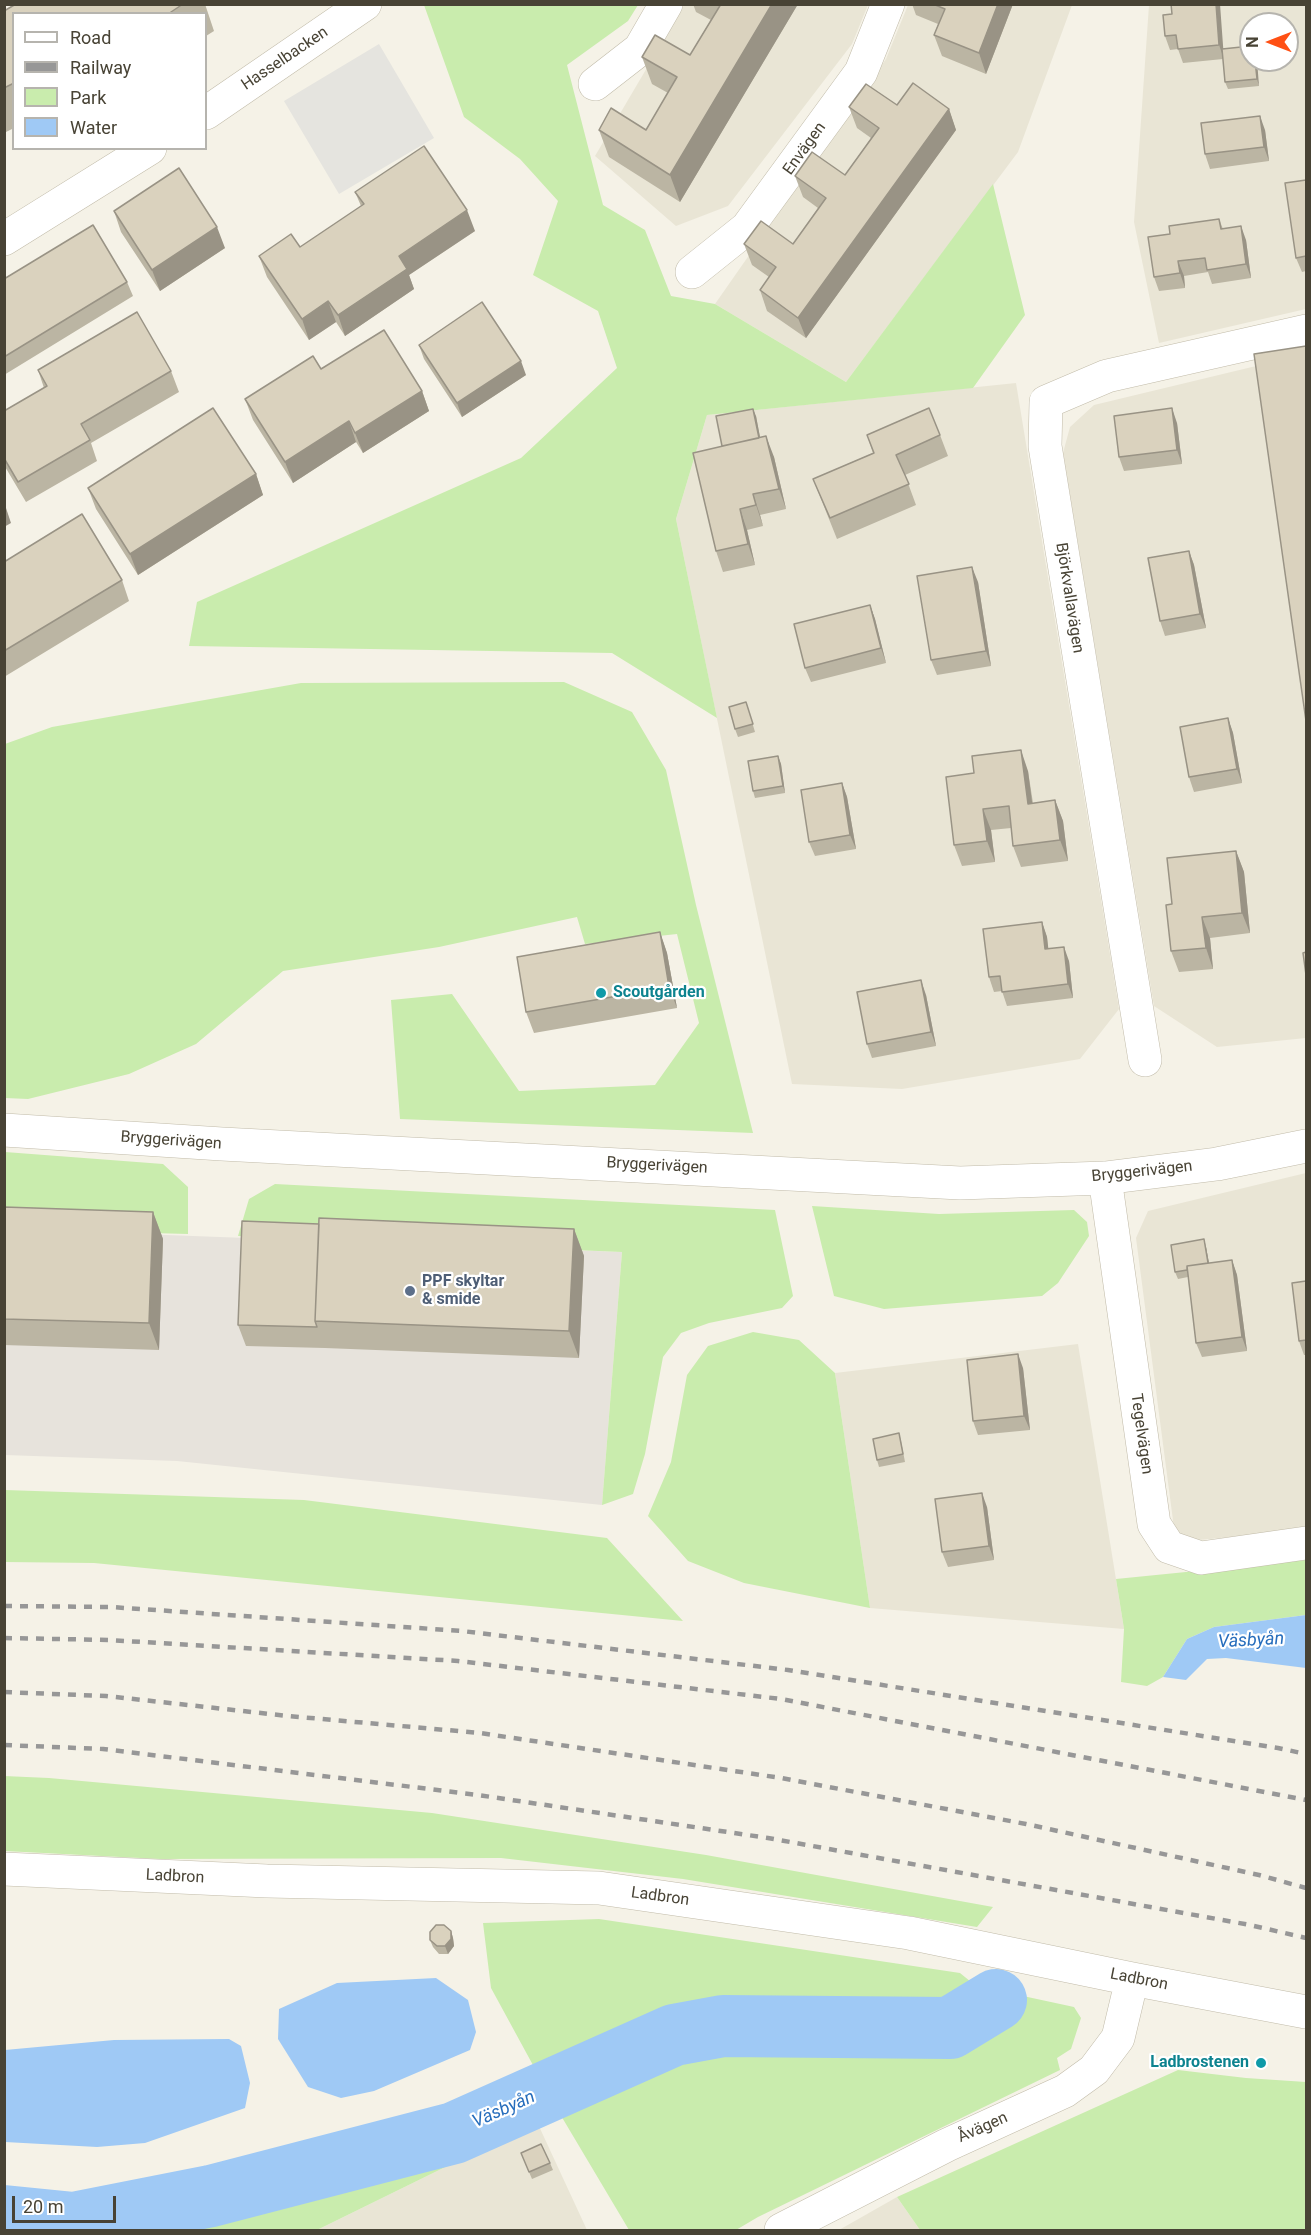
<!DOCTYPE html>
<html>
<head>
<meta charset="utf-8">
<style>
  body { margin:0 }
  #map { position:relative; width:1311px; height:2235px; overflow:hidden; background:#f5f2e7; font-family:Roboto,sans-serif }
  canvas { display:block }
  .frame { position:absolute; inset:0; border:6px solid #484335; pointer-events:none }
  .legend { position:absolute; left:12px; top:12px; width:195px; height:138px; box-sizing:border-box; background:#fff; border:2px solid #b6b4ae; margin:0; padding:8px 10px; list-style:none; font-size:18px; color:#484335 }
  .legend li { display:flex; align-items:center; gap:12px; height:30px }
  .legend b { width:30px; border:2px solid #b6b4ae }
  .north { position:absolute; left:1239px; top:12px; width:60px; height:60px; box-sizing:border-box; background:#fff; border:2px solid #b6b4ae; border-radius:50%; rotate:270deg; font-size:16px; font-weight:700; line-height:24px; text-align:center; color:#484335 }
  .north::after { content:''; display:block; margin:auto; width:21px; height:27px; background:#ff5014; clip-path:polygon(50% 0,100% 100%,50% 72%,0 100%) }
  .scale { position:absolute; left:12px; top:2196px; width:104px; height:27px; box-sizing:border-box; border:3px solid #484335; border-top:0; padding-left:8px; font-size:18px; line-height:21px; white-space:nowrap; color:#484335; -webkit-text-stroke:4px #fff; paint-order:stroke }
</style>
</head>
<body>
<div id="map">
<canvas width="1311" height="2235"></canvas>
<div class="frame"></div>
<ul class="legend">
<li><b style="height:8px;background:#fff"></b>Road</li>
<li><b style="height:8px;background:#979797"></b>Railway</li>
<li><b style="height:16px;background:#c9ecad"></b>Park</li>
<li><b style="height:16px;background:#9fc9f5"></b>Water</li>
</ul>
<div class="north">N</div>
<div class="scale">20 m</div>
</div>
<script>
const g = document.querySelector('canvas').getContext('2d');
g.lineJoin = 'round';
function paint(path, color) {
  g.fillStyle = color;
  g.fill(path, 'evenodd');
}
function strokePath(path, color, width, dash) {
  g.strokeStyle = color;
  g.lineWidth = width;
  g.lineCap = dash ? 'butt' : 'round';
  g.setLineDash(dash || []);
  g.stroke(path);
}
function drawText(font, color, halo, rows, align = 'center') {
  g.font = font + ' Roboto,sans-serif';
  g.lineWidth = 4.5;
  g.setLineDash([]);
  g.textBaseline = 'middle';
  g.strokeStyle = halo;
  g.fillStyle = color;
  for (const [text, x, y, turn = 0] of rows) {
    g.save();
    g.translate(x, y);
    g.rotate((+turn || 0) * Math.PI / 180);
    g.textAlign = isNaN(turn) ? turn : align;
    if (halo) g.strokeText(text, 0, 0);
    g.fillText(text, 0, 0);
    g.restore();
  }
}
const residential = new Path2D(`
  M684,5H868L852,44L728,206L676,226L595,156Z
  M908,5H1072L1018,152L846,382L715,304L886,59Z
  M1149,5H1306V309L1159,343L1134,222ZM1251,24H1287V60H1251Z
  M1306,354V1038L1217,1047L1154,1006L1063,453L1070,427L1094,405Z
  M1016,383L1119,1009L1080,1059L902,1089L792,1084L676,519L707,415Z
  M1306,1173V1530L1188,1541L1174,1528L1136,1238L1148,1211Z
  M1078,1344L1124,1629L870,1608L835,1373Z
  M537,2122L587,2230H317Z
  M897,2197L920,2230H839Z`);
const industrial = new Path2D(`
  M5,1229L622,1252L602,1505L177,1461L5,1455Z`);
const green = new Path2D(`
  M424,5H638L628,21L567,65L603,205L645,230L671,296L715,304L846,382L993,184L1025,315L973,388L707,415L676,519L717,718L612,653L189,646L197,602L521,458L617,368L598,311L533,275L558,201L520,159L464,117Z
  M564,682L632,712L666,770L696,905L753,1133L400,1119L391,1000L452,994L519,1091L655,1085L699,1023L677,934L585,944L577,917L439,947L283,971L196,1044L129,1074L28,1099L5,1098V744L52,727L301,683Z
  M5,1152L163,1164L188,1187V1234L5,1229Z
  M275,1184L775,1210L793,1296L782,1308L709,1323L681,1333L663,1357L645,1454L633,1494L602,1505L622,1252L238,1236L249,1199Z
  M812,1206L939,1214L1074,1210L1087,1222L1089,1236L1058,1283L1042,1296L884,1309L834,1296Z
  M753,1332L799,1340L835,1373L870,1608L744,1583L688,1561L648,1516L671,1462L687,1375L708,1346Z
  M5,1490L304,1500L607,1538L683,1621L94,1563L5,1562Z
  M1306,1560V1615L1214,1627L1187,1639L1163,1677L1147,1686L1121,1682L1124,1629L1116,1579Z
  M4,1776L49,1778L432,1813L706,1855L993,1907L977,1927L683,1879L501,1858L160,1859L5,1851Z
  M599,1919L960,1973L976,1986L968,2005L863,2014L728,2010L635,2031L540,2078L491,1988L483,1923Z
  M1023,1996L1074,2007L1081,2018L1071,2049L1057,2058L1060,2070L758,2217L736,2230H629L557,2109L656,2058L719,2043H955L998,2026Z
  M1178,2070L1246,2078L1306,2082V2230H920L897,2197Z
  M530,2114L537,2122L317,2230H125L231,2207L408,2161Z`);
const parking = new Path2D(`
  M379,44L434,138L339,194L284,101Z`);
const water = new Path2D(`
  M1306,1615V1668L1226,1658L1207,1659L1186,1680L1163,1677L1187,1639L1214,1627Z
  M436,1978L468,2000L476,2032L470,2050L374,2091L341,2098L308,2087L278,2039L279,2009L337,1983Z
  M229,2039L241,2046L250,2083L245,2108L145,2143L97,2147L5,2142V2050L114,2040Z`);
const river = new Path2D(`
  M4,2216L74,2223L211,2196L454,2133L674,2035L723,2026L950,2028L996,2000`);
const minor = new Path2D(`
  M595,84L640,49L666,4
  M206,113L365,4
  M4,239L150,148
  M692,272L747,228L861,72L888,4
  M1145,1060L1045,446L1046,402L1107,376L1306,331
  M4,1130L222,1144L960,1183L1105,1178L1217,1164L1306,1146
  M1105,1178L1154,1524L1169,1547L1201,1558L1306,1543
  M4,1869L267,1881L599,1888L909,1933L1132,1979L1306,2012
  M781,2230L947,2145L1065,2091L1094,2070L1118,2038L1132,1979`);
const rail = new Path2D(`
  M4,1606L111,1607L462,1631L788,1670L1278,1748L1306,1754
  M4,1638L109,1640L458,1661L781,1699L1306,1800
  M4,1692L106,1696L288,1716L480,1733L781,1778L1026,1824L1259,1875L1306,1888
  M4,1745L103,1749L478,1795L768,1838L1250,1925L1306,1938`);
const wall = new Path2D(`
  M16,4H205L214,31L206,36V14H14V128L4,133V11Z
  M693,4H798L680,202L609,157L599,130H646L668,93L652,84L642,57L690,55L711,20L696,12Z
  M912,4H1013L986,74L942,56L934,35L938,24L916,15Z
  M1171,4L1223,49L1251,46L1259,86L1228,89L1225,82L1223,59L1183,63L1178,49L1170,50L1165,36L1172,14Z
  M897,105L949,109L956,130L806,338L767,311L760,290L769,277L752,265L744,244H793L818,208L803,197L795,176L845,175L871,138L857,128L849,107Z
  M1265,130L1269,161L1210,169L1205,154Z
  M1306,180V271L1302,272L1296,258Z
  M355,192L475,231L409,275L414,289L345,336L336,322L309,340L267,277L259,256L300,247L361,206Z
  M114,211L225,248L160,291L121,232Z
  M1219,219L1223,229L1246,240L1251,278L1212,284L1208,272L1184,276L1185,288L1159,291L1154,277L1170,234Z
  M4,279L127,282L133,296L4,375Z
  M419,345L526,375L462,417L424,359Z
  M321,369L422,391L429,411L363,453L356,442L293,483L253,420L245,399Z
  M38,370L171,371L179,392L91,443L97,461L26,502L4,465V411L44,388Z
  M756,416L760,437L774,457L786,509L760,515L763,526L747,530L755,565L723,572L716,551L722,446Z
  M1177,423L1182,464L1124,471L1119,457Z
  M867,435H940L948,456L905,475L916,505L837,539L813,479L873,453Z
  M256,474L263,495L138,575L96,509L88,488Z
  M1189,551L1194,565L1206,628L1165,636L1160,621Z
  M4,562L122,580L129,601L4,677Z
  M978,582L991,666L937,675L931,660Z
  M870,605L875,619L886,663L811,682L805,668Z
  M746,702L755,732L738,737L735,729Z
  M1228,718L1233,733L1242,783L1194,792L1189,777Z
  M778,756L781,764L785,793L755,798L753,791Z
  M1028,771L1033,803L1055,800L1063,821L1068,861L1021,867L1013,846L1011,828L991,830L995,862L962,866L954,845L946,777Z
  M842,783L847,797L856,849L815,856L809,842Z
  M1236,851L1244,872L1250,933L1210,938L1213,969L1179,972L1171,951L1172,904Z
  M1042,922L1047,937L1048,949L1069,961L1073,998L1007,1006L1002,991L994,992L989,977Z
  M660,932L667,953L677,1008L534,1033L526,1012Z
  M926,995L936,1046L872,1058L867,1044Z
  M4,1207L153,1212L163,1239L159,1350L4,1345Z
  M319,1224L574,1229L584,1256L579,1358L325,1348L246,1346L238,1325Z
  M1206,1247L1209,1263L1232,1260L1237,1275L1247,1351L1202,1357L1196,1343L1188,1277L1178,1279L1175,1272Z
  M1306,1281V1355H1304L1299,1341Z
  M1023,1368L1030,1430L978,1435L973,1421Z
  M899,1433L901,1441L905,1462L879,1467L877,1460Z
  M987,1507L994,1560L948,1567L942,1552Z
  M451,1931L453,1938L454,1946L448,1954H439L433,1947L430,1940Z
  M521,2153L550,2163L553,2170L532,2179Z`);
const shadedWall = new Path2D(`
  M772,4H798L680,202L670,175Z
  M998,4H1013L986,74L979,53Z
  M1216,4H1220L1224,59L1219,45Z
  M1255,60H1257L1259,86L1257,79Z
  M949,109L956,130L806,338L798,318Z
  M1260,116L1265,130L1269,161L1264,147Z
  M467,210L475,231L409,275L414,289L345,336L338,315L399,256Z
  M1241,226L1246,240L1251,278L1246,264Z
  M217,227L225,248L160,291L152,270Z
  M1178,261L1184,276L1185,288L1180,273Z
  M328,301L336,322L309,340L302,319Z
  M521,361L526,375L462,417L457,403Z
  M422,391L429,411L363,453L355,433Z
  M1172,408L1177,423L1182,464L1177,450Z
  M753,409L756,416L762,448L759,440Z
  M349,421L356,442L293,483L285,462Z
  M766,436L774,457L786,509L779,489Z
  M256,474L263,495L138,575L130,554Z
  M753,494L760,515L763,526L756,505Z
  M6,508L11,523L4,527V509Z
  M740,509L747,530L755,565L748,544Z
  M1189,551L1194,565L1206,628L1200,614Z
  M972,567L978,582L991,666L986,651Z
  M870,605L875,619L886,663L881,648Z
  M1228,718L1233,733L1242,783L1237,769Z
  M1021,750L1028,771L1035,825L1028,804Z
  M778,756L781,764L785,793L783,786Z
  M842,783L847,797L856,849L850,835Z
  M1055,800L1063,821L1068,861L1060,840Z
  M983,809L991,830L995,862L987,841Z
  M1236,851L1244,872L1250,933L1242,913Z
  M1202,917L1210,938L1213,969L1206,948Z
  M1042,922L1047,937L1050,963L1045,949Z
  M660,932L667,953L677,1008L669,987Z
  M1064,947L1069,961L1073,998L1068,984Z
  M921,980L926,995L936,1046L931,1032Z
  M153,1212L163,1239L159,1350L149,1323Z
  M574,1229L584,1256L579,1358L569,1331Z
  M1204,1239L1206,1247L1211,1274L1208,1266Z
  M1232,1260L1237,1275L1247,1351L1242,1337Z
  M1018,1354L1023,1368L1030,1430L1024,1416Z
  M982,1493L987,1507L994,1560L989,1546Z
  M451,1931L453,1938L454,1946L448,1954L445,1946Z`);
const building = new Path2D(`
  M16,4H183L168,14H14V83L4,88V11Z
  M721,4H772L670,175L599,130L611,108L646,130L677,77L642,57L655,35L690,55Z
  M933,4H998L979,53L934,35L945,9Z
  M1171,4H1216L1219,45L1178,49L1176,35L1165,36L1163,15L1172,14Z
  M1251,46V60H1255L1257,79L1225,82L1222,49Z
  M913,83L949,109L798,318L760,290L776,267L744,244L761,221L793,244L826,198L795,176L812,152L845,175L879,128L849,107L866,84L897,105Z
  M1260,116L1264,147L1205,154L1201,123Z
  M424,146L467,210L399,256L407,269L338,315L328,301L302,319L259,256L291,234L300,247L364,204L355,192Z
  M179,168L217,227L152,270L114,211Z
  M1306,180V256L1296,258L1285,183Z
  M1219,219L1221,229L1241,226L1246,264L1207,270L1205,258L1178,261L1180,273L1154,277L1148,237L1170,234L1169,226Z
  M93,225L127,282L4,357V279Z
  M482,302L521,361L457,403L419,345Z
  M137,312L171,371L81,424L90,440L18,482L4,458V411L47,386L38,370Z
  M384,330L422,391L355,433L349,421L285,462L245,399L313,356L321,369Z
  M1306,346V721L1254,354Z
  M213,408L256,474L130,554L88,488Z
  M929,408L940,435L896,455L909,484L830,518L813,479L874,453L867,435Z
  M1172,408L1177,450L1119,457L1114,416Z
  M753,409L759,438L722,446L716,416Z
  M766,436L779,489L753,494L756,505L740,509L748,544L716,551L693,453Z
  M82,514L122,580L4,651V562Z
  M1189,551L1200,614L1160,621L1148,558Z
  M972,567L986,651L931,660L917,576Z
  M870,605L881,648L805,668L794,624Z
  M746,702L753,724L735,729L729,707Z
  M1228,718L1237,769L1189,777L1180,727Z
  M1021,750L1028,804L1055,800L1060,840L1013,846L1009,806L983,809L987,841L954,845L946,777L974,773L972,756Z
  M778,756L783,786L753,791L748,761Z
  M842,783L850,835L809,842L801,790Z
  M1236,851L1242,913L1202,917L1206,948L1171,951L1166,905L1172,904L1167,858Z
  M1042,922L1045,949L1064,947L1068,984L1002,992L1000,976L989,977L983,929Z
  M660,932L669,987L526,1012L517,957Z
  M1306,952V975L1303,953Z
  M921,980L931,1032L867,1044L857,992Z
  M4,1207L153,1212L149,1323L4,1319Z
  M319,1218L574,1229L569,1331L315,1321Z
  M242,1221L319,1224L315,1321L317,1327L238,1325Z
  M1204,1239L1208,1263L1187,1266V1270L1175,1272L1171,1245Z
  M1232,1260L1242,1337L1196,1343L1187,1266Z
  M1306,1281V1340L1299,1341L1292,1283Z
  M1018,1354L1024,1416L973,1421L967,1360Z
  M899,1433L903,1454L877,1460L873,1439Z
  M982,1493L989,1546L942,1552L935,1499Z
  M436,1925H444L451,1931V1939L445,1946H437L430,1940V1932Z
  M541,2144L550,2163L529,2172L521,2153Z`);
const markers = [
  [601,993,6,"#0f9aa8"],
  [410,1291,6,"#5c6f8a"],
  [1261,2063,6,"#0f9aa8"]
];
const streetNames = [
  ["Hasselbacken",285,59,-34],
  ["Envägen",805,149,-54],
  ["Björkvallavägen",1069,598,81],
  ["Bryggerivägen",171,1141,4],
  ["Bryggerivägen",657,1166,3],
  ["Bryggerivägen",1142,1172,-6],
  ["Tegelvägen",1141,1434,82],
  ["Ladbron",175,1877,3],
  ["Ladbron",660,1897,8],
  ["Ladbron",1139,1980,11],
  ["Åvägen",983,2128,-24]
];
const cultureNames = [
  ["Scoutgården",613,993],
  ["Ladbrostenen",1249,2063,"right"]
];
const serviceNames = [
  ["PPF skyltar",422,1282],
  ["& smide",422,1300]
];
const waterNames = [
  ["Väsbyån",1251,1641,-3],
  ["Väsbyån",504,2110,-24]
];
paint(residential, '#e9e5d5');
paint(industrial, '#e7e3dc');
paint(green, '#c9ecad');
paint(parking, '#e5e4df');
paint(water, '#9fc9f5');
strokePath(river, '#9fc9f5', 62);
strokePath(minor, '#c1bba9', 34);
strokePath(minor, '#fff', 33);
strokePath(rail, '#979797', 4.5, [8, 8]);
paint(wall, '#bbb5a3');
paint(shadedWall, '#999385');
paint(building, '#dad2be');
strokePath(building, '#999385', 1.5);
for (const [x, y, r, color] of markers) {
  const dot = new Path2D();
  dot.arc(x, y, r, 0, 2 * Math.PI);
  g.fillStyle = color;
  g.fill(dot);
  strokePath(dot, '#fff', 2);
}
drawText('16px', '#484335', '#fff', streetNames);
drawText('bold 16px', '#0d838f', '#fff', cultureNames, 'left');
drawText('bold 16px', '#4e5e75', '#fff', serviceNames, 'left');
drawText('italic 18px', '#266dbc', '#fff', waterNames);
</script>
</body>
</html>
